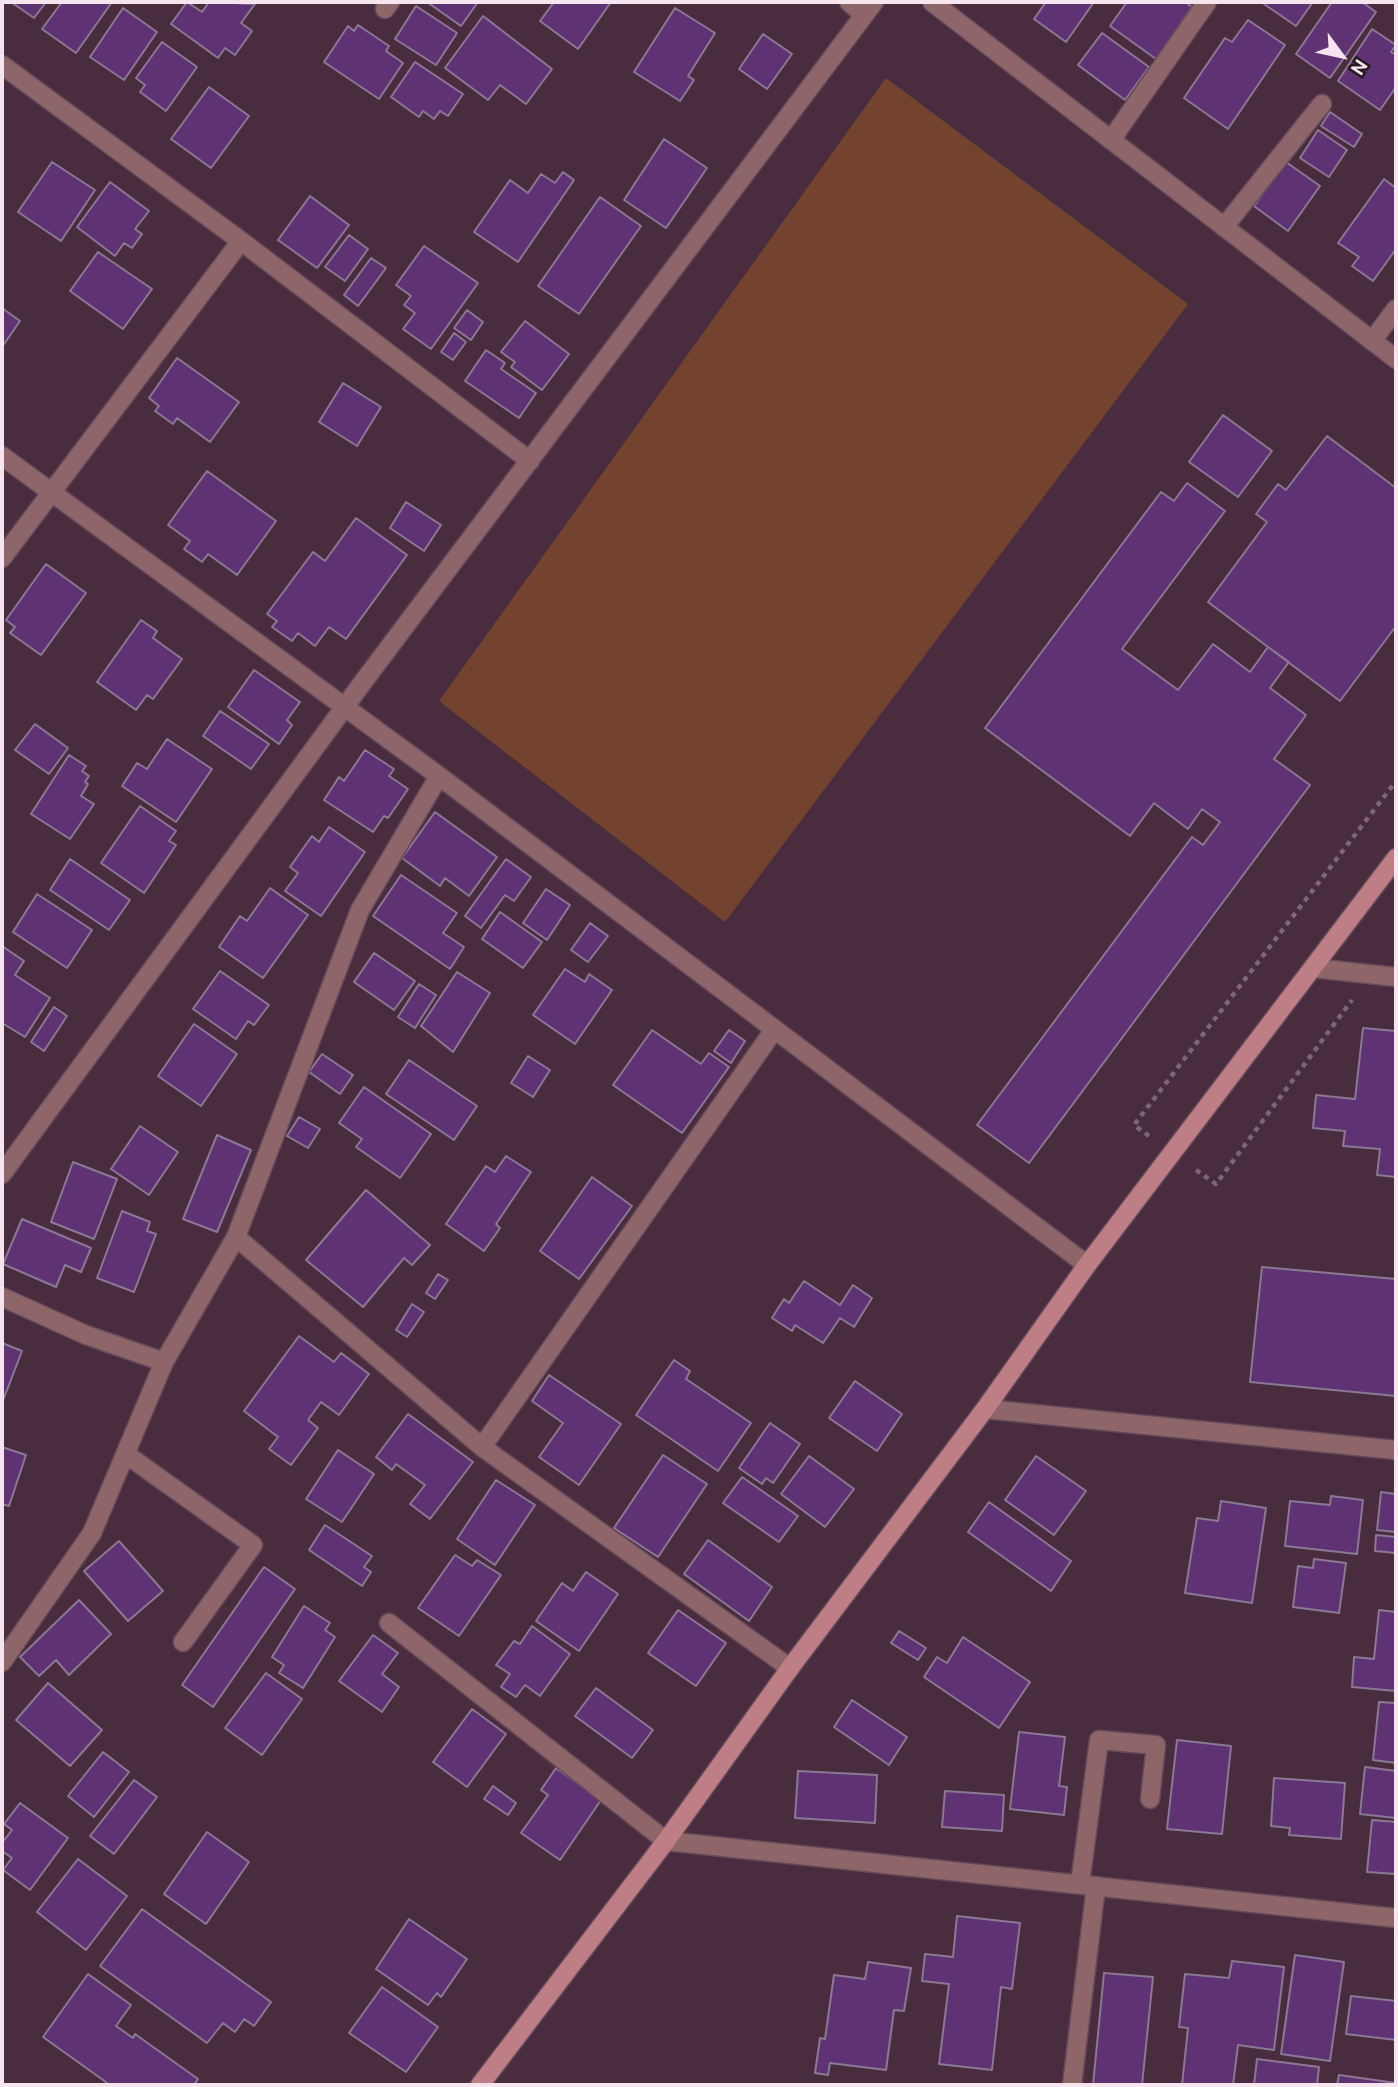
<!DOCTYPE html>
<html>
<head>
<meta charset="utf-8">
<style>
  body { margin:0 }
  #map { position:relative; width:1398px; height:2087px; overflow:hidden; background:#492d3e; font-family:Ubuntu,sans-serif }
  canvas { display:block }
  .frame { position:absolute; inset:0; border:4px solid #f6e4ee; pointer-events:none }
  .north { position:absolute; left:1307px; top:21px; width:70px; height:70px; -webkit-text-stroke:5px #271a21; paint-order:stroke; rotate:123deg; font-size:19px; font-weight:700; line-height:28px; text-align:center; color:#f6e4ee }
  .north::after { content:''; display:block; margin:auto; width:24px; height:32px; background:#f6e4ee; clip-path:polygon(50% 0,100% 100%,50% 72%,0 100%) }
</style>
</head>
<body>
<div id="map">
<canvas width="1398" height="2087"></canvas>
<div class="frame"></div>
<div class="north">N</div>
</div>
<script>
const g = document.querySelector('canvas').getContext('2d');
g.lineJoin = 'round';
function paint(path, color) {
  g.fillStyle = color;
  g.fill(path, 'evenodd');
}
function strokePath(path, color, width, dash) {
  g.strokeStyle = color;
  g.lineWidth = width;
  g.lineCap = dash ? 'butt' : 'round';
  g.setLineDash(dash || []);
  g.stroke(path);
}
const green = new Path2D(`
  M886,78L1188,304L725,922L439,701Z`);
const building = new Path2D(`
  M11,2H46L34,18Z
  M62,2H112L76,53L42,29Z
  M187,2L202,12L209,2L255,4L241,23L252,31L235,55L225,48L218,58L171,24Z
  M427,2H478L461,26Z
  M554,2H611L578,49L540,21Z
  M1046,2H1094L1066,42L1034,19Z
  M1127,2H1185L1192,7L1156,59L1110,26Z
  M1261,2H1313L1296,26Z
  M1332,2H1362L1376,12L1330,78L1296,54Z
  M416,6L457,33L436,65L395,39Z
  M123,8L157,32L124,80L90,57Z
  M675,8L715,33L688,76L694,80L680,101L634,72Z
  M483,16L552,69L526,104L500,85L488,100L445,68Z
  M1248,20L1285,45L1228,129L1184,98L1225,38L1232,42Z
  M358,25L389,46L386,51L403,63L379,99L324,62L348,26L354,31Z
  M1372,29L1396,45L1391,52L1396,55V87L1380,110L1338,81Z
  M1102,33L1149,67L1125,100L1078,65Z
  M763,34L792,54L767,89L739,69Z
  M162,42L197,67L166,111L140,92L145,85L136,78Z
  M415,62L463,94L448,116L440,111L434,119L423,111L419,117L391,97Z
  M209,87L249,116L211,168L171,139Z
  M1330,112L1362,134L1354,147L1321,126Z
  M1318,130L1347,150L1329,177L1300,158Z
  M664,139L707,168L666,228L624,200Z
  M52,162L95,190L61,241L18,212Z
  M1286,162L1320,186L1288,231L1254,206Z
  M563,172L574,180L518,262L474,232L510,180L528,193L541,174L555,183Z
  M1384,179L1396,188V249L1373,281L1352,266L1359,257L1338,243Z
  M110,182L149,211L135,229L142,234L132,248L124,243L115,256L77,227Z
  M310,196L349,225L317,268L278,240Z
  M600,197L641,226L579,314L538,286Z
  M349,235L368,249L345,281L325,267Z
  M424,246L478,283L431,349L403,329L415,313L404,305L411,296L396,285Z
  M98,252L152,289L123,329L70,291Z
  M371,258L386,268L358,306L344,295Z
  M2,308L20,321L2,347Z
  M467,310L483,322L471,340L454,328Z
  M525,321L569,354L542,390L511,367L515,362L501,352Z
  M454,333L466,342L453,360L441,352Z
  M486,350L505,363L501,369L536,393L519,418L465,381Z
  M177,358L239,402L210,442L177,418L173,424L155,411L159,406L149,398Z
  M343,383L381,407L357,446L319,422Z
  M1223,415L1272,451L1238,497L1189,462Z
  M1327,436L1396,488V626L1340,701L1208,602L1267,522L1256,514L1278,484L1286,490Z
  M207,471L276,521L237,575L208,554L202,562L184,549L190,541L168,525Z
  M1187,483L1225,511L1122,649L1178,690L1213,644L1250,672L1268,647L1289,662L1270,688L1306,715L1274,759L1310,785L1029,1163L977,1125L1192,837L1203,845L1220,822L1202,809L1188,829L1154,803L1130,836L985,728L1161,492L1174,501Z
  M406,502L441,525L424,551L390,528Z
  M356,518L407,555L346,639L329,627L315,646L298,633L292,641L272,627L277,621L267,614L313,552L325,561Z
  M46,564L86,593L41,655L10,633L15,627L6,620Z
  M141,620L157,631L153,638L182,659L153,699L147,695L136,710L97,682Z
  M254,670L300,702L287,720L292,725L279,744L228,707Z
  M220,711L269,744L251,769L203,736Z
  M35,724L68,748L49,774L15,750Z
  M167,739L212,769L176,822L122,786L137,763L147,769Z
  M365,750L394,769L389,776L408,789L388,818L384,816L373,832L324,800L339,777L344,781Z
  M69,755L86,766L82,771L89,776L85,782L88,784L81,796L94,804L70,839L31,814Z
  M140,806L176,831L169,841L176,845L144,893L101,863Z
  M435,812L497,857L469,896L445,878L440,886L402,858Z
  M329,827L365,852L321,916L285,891L298,873L290,867L312,836L319,842Z
  M70,859L130,900L109,930L50,890Z
  M506,859L531,877L514,901L505,895L481,928L465,916Z
  M401,875L457,913L443,933L464,947L450,969L373,916Z
  M270,888L308,915L263,978L219,947L240,916L247,921Z
  M546,889L570,905L547,940L523,923Z
  M37,894L92,930L67,968L13,932Z
  M500,912L542,942L523,968L482,939Z
  M590,923L608,936L588,962L571,950Z
  M2,946L24,961L15,975L50,998L25,1037L2,1023Z
  M374,953L415,981L394,1010L354,982Z
  M565,969L585,982L589,974L612,990L575,1044L533,1015Z
  M220,971L269,1005L254,1025L248,1021L236,1039L193,1009Z
  M457,972L490,993L453,1052L421,1026Z
  M419,984L436,995L415,1028L398,1017Z
  M54,1007L67,1016L44,1051L31,1042Z
  M194,1024L237,1054L201,1106L158,1076Z
  M1363,1028L1396,1031V1177L1377,1175L1380,1149L1343,1146L1345,1131L1313,1128L1316,1095L1355,1099Z
  M652,1030L701,1064L709,1053L729,1067L682,1133L613,1085Z
  M729,1030L745,1041L731,1063L714,1051Z
  M322,1054L353,1075L340,1094L309,1072Z
  M528,1056L550,1070L533,1097L511,1083Z
  M409,1060L477,1106L454,1140L386,1094Z
  M364,1087L431,1134L400,1178L356,1147L362,1139L339,1123Z
  M299,1117L320,1129L308,1148L287,1136Z
  M140,1126L178,1152L149,1195L111,1169Z
  M217,1135L251,1150L217,1232L183,1219Z
  M506,1156L531,1172L496,1224L500,1228L484,1251L446,1224L486,1166L495,1172Z
  M73,1162L117,1179L94,1239L51,1222Z
  M592,1177L632,1206L579,1279L540,1251Z
  M366,1190L430,1245L412,1265L404,1258L363,1307L306,1260Z
  M122,1211L150,1222L147,1231L156,1234L134,1292L97,1278Z
  M22,1219L91,1248L81,1272L65,1265L56,1287L3,1264Z
  M1262,1267L1396,1279V1396L1250,1382Z
  M438,1274L448,1280L435,1299L426,1293Z
  M804,1281L840,1305L853,1285L872,1298L854,1327L840,1318L823,1343L795,1325L792,1331L772,1318L784,1299L789,1303Z
  M412,1304L424,1312L407,1337L396,1330Z
  M299,1336L334,1362L341,1353L369,1374L339,1415L321,1402L308,1420L318,1428L291,1465L269,1449L278,1437L244,1411Z
  M2,1343L22,1351L2,1403Z
  M674,1360L690,1371L686,1379L751,1423L718,1471L636,1415Z
  M549,1375L621,1424L579,1485L539,1457L563,1423L532,1401Z
  M855,1381L902,1414L877,1451L829,1418Z
  M408,1414L473,1462L430,1519L410,1504L425,1485L396,1464L392,1470L376,1457Z
  M770,1423L800,1444L773,1483L766,1478L762,1484L739,1468Z
  M2,1447L26,1455L9,1506L2,1504Z
  M338,1450L374,1474L342,1522L306,1499Z
  M663,1455L707,1484L658,1557L614,1528Z
  M809,1456L854,1489L825,1527L781,1494Z
  M1036,1456L1086,1491L1054,1535L1005,1500Z
  M742,1477L798,1516L779,1542L723,1503Z
  M496,1480L535,1505L495,1565L457,1539Z
  M1381,1492L1396,1494V1532L1377,1530Z
  M1331,1496L1363,1500L1357,1554L1285,1546L1290,1501L1330,1505Z
  M1221,1501L1266,1508L1252,1603L1185,1593L1197,1518L1218,1521Z
  M989,1502L1071,1561L1051,1591L968,1532Z
  M325,1525L372,1556L364,1567L371,1572L362,1586L309,1550Z
  M1376,1535L1396,1537V1553L1375,1551Z
  M708,1540L772,1587L749,1621L684,1574Z
  M119,1541L163,1591L128,1621L84,1571Z
  M455,1555L472,1566L477,1560L501,1575L459,1636L418,1608Z
  M1314,1559L1346,1563L1339,1613L1293,1607L1298,1566L1313,1568Z
  M264,1567L295,1589L213,1707L182,1685Z
  M586,1572L618,1594L579,1651L536,1621L562,1583L573,1591Z
  M79,1600L111,1634L69,1675L56,1660L39,1676L20,1657Z
  M304,1606L330,1623L325,1630L335,1637L303,1688L279,1673L284,1665L272,1657Z
  M678,1610L726,1643L696,1686L648,1653Z
  M1379,1610L1396,1612V1691L1352,1687L1354,1657L1374,1659Z
  M532,1626L570,1654L540,1696L525,1685L516,1697L501,1687L510,1674L496,1665L514,1641L520,1644Z
  M899,1631L926,1648L918,1660L891,1643Z
  M373,1635L398,1653L382,1674L399,1687L382,1712L339,1681Z
  M963,1637L1030,1682L999,1728L924,1677L937,1657L947,1663Z
  M266,1673L302,1699L262,1755L225,1728Z
  M48,1683L102,1730L70,1766L16,1720Z
  M596,1688L653,1730L632,1758L575,1716Z
  M852,1700L907,1737L889,1765L834,1727Z
  M1379,1702L1396,1703V1763L1373,1760Z
  M472,1709L506,1734L467,1787L433,1762Z
  M1019,1732L1065,1737L1059,1786L1067,1787L1064,1815L1010,1809Z
  M1177,1740L1231,1746L1222,1834L1167,1829Z
  M103,1752L129,1772L94,1817L68,1796Z
  M1365,1767L1396,1771V1818L1360,1814Z
  M556,1768L601,1800L560,1860L521,1833L548,1795L541,1790Z
  M798,1771L877,1775L875,1823L795,1818Z
  M1274,1778L1345,1783L1341,1839L1289,1835L1290,1828L1271,1826Z
  M134,1780L157,1797L114,1854L90,1836Z
  M493,1786L516,1803L508,1815L484,1799Z
  M945,1791L1004,1795L1002,1831L942,1827Z
  M20,1803L68,1838L30,1890L3,1870L12,1858L2,1851V1843L12,1830L4,1824Z
  M1372,1820L1396,1822V1874L1367,1872Z
  M207,1832L249,1862L206,1924L164,1894Z
  M78,1859L127,1896L86,1950L37,1912Z
  M142,1909L271,2002L254,2026L244,2019L235,2032L223,2023L207,2043L100,1966Z
  M957,1916L1020,1923L1012,1989L1001,1987L992,2070L939,2064L949,1984L922,1981L925,1954L953,1957Z
  M409,1919L467,1959L441,1997L437,1993L428,2005L376,1969Z
  M1295,1955L1344,1962L1330,2061L1281,2054Z
  M1232,1961L1284,1967L1274,2050L1238,2045L1233,2085H1182L1188,2028L1179,2027L1185,1974L1229,1978Z
  M868,1962L911,1968L904,2011L894,2010L886,2070L830,2063L828,2075L815,2073L820,2038L825,2039L834,1975L865,1979Z
  M1104,1973L1153,1977L1142,2085H1093Z
  M88,1974L131,2005L116,2026L133,2038L135,2034L198,2079L194,2085H110L43,2037Z
  M382,1987L438,2027L406,2072L349,2033Z
  M1351,1996L1396,2001V2040L1346,2034Z
  M1257,2059L1319,2067L1317,2085H1254Z
  M1339,2075L1396,2083V2085H1337Z`);
const path = new Path2D(`
  M1149,1136L1134,1125L1396,781
  M1196,1170L1216,1184L1352,1000`);
const lane = new Path2D(`
  M385,9L390,2
  M1111,140L1207,2
  M1224,227L1322,104
  M1372,341L1396,309
  M127,1455L253,1545L183,1642
  M1080,1884L1099,1740L1156,1745L1150,1799
  M1072,2085L1096,1886`);
const street = new Path2D(`
  M849,2L864,15
  M932,2L1396,359
  M2,65L241,241L530,461
  M2,456L439,776L1087,1265
  M2,558L241,241
  M1313,968L1396,977
  M2,1174L363,682L874,2
  M236,1237L482,1447L790,1668
  M2,1297L86,1335L164,1362
  M985,1409L1396,1450
  M482,1447L774,1030
  M389,1623L666,1841L1396,1918
  M2,1662L92,1533L164,1362L236,1237L360,910L439,776`);
const secondary = new Path2D(`
  M480,2085L666,1841L790,1668L985,1409L1087,1265L1396,858`);
paint(green, '#734330');
paint(building, '#5e3273');
strokePath(building, '#8b7895', 2);
strokePath(lane, '#654a5a', 21);
strokePath(street, '#654a5a', 21);
strokePath(secondary, '#654a5a', 21);
strokePath(path, '#7f6675', 4.5, [5, 5]);
strokePath(lane, '#8e6669', 18);
strokePath(street, '#8e6669', 18);
strokePath(secondary, '#bd7f85', 18);
</script>
</body>
</html>
